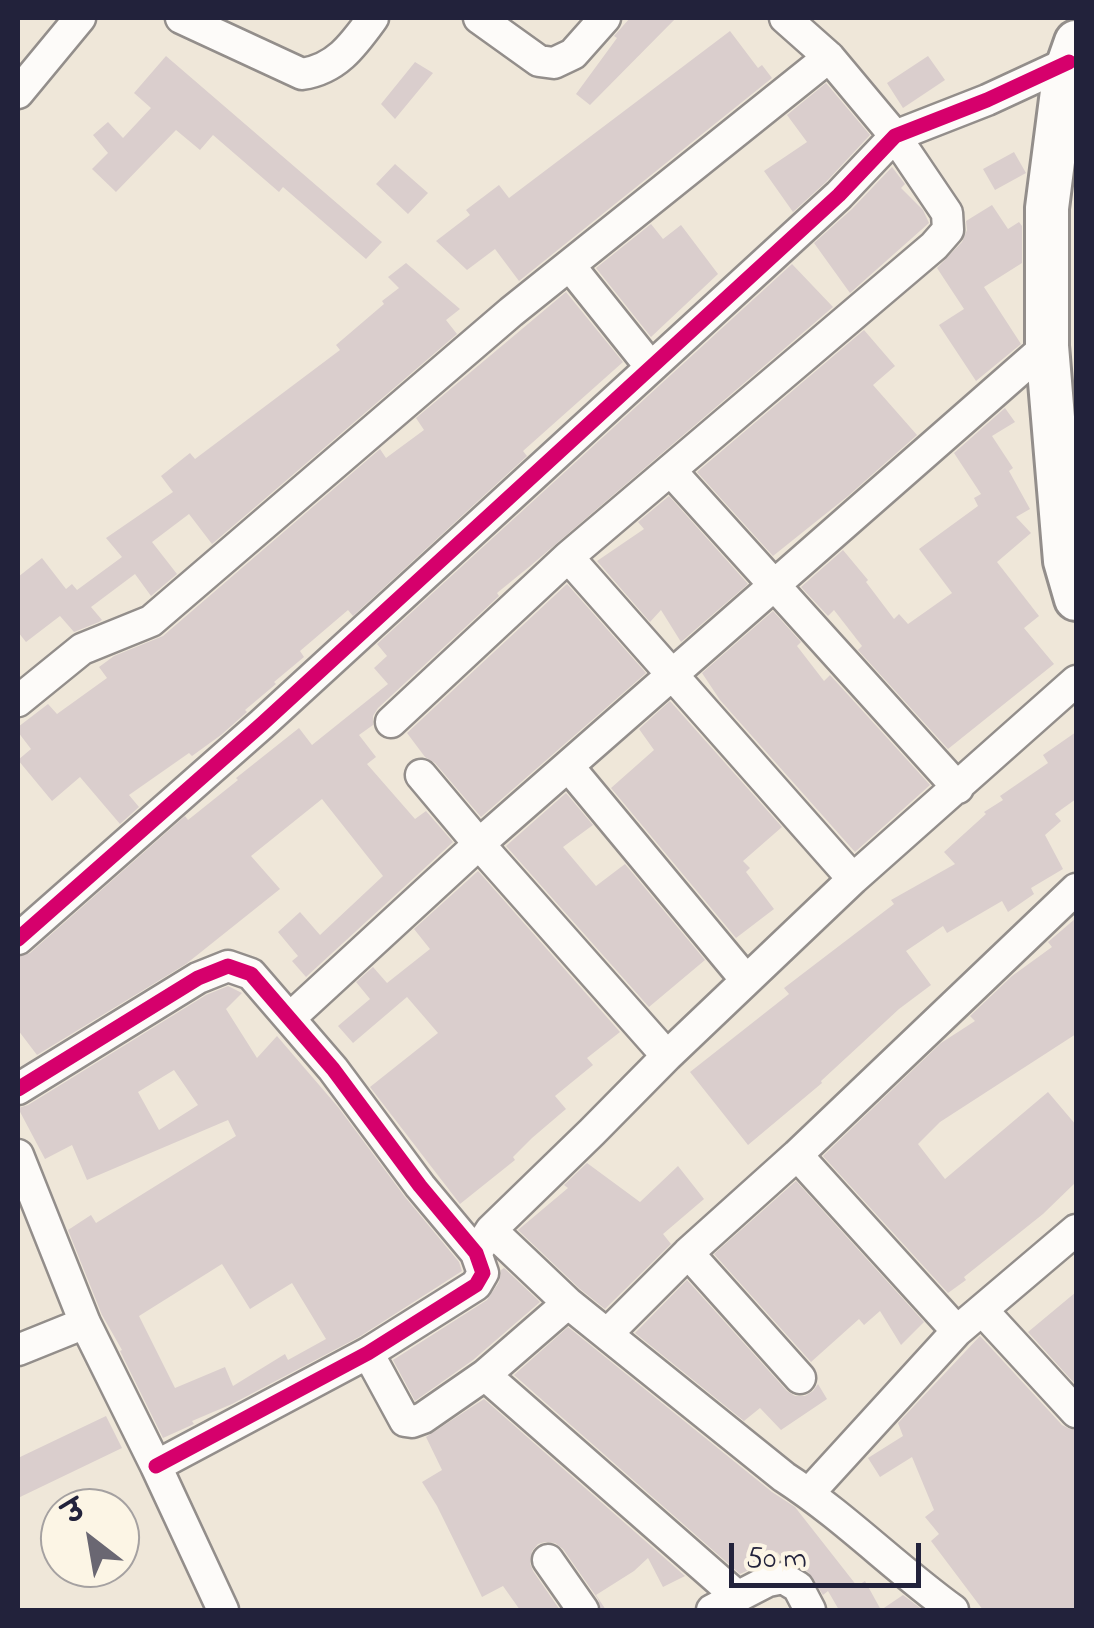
<!DOCTYPE html>
<html>
<head>
<meta charset="utf-8">
<style>
  body { margin:0 }
  #map { position:relative; width:1094px; height:1628px; overflow:hidden; background:#efe7d9; font-family:"Indie Flower","Playpen Sans Deva",sans-serif }
  canvas { display:block }
  .frame { position:absolute; inset:0; border:20px solid #22223b; pointer-events:none }
  .north { position:absolute; left:40px; top:1488px; width:100px; height:100px; box-sizing:border-box; background:#fcf5e5; border:2px solid #a5a1a1; border-radius:50%; rotate:329deg; font-size:28px; font-weight:700; line-height:40px; text-align:center; color:#22223b }
  .north::after { content:''; display:block; margin:auto; width:35px; height:45px; background:#6a6772; clip-path:polygon(50% 0,100% 100%,50% 72%,0 100%) }
  .scale { position:absolute; left:729px; top:1543px; width:192px; height:45px; box-sizing:border-box; border:5px solid #22223b; border-top:0; padding-left:12px; font-size:30px; line-height:35px; white-space:nowrap; color:#22223b; -webkit-text-stroke:8px #fcf5e5; paint-order:stroke }
</style>
</head>
<body>
<div id="map">
<canvas width="1094" height="1628"></canvas>
<div class="frame"></div>
<div class="north">उ</div>
<div class="scale">50 m</div>
</div>
<script>
const g = document.querySelector('canvas').getContext('2d');
g.lineJoin = 'round';
function paint(path, color) {
  g.fillStyle = color;
  g.fill(path, 'evenodd');
}
function strokePath(path, color, width, dash) {
  g.strokeStyle = color;
  g.lineWidth = width;
  g.lineCap = dash ? 'butt' : 'round';
  g.setLineDash(dash || []);
  g.stroke(path);
}
const building = new Path2D(`
  M630,18H676L590,105L576,94L617,38L614,36Z
  M730,31L758,68L762,65L772,78L519,281L495,249L467,270L436,241L470,215L466,210L499,185L509,198Z
  M166,56L382,242L366,259L283,187L279,192L213,135L200,150L176,130L116,192L92,169L108,153L93,135L108,122L123,138L151,108L134,93Z
  M928,56L945,80L903,108L887,83Z
  M415,62L433,73L395,119L381,104Z
  M826,83L870,135L826,182L793,212L764,171L807,142L787,115Z
  M1014,152L1026,173L995,190L983,169Z
  M395,164L428,193L408,214L376,184Z
  M892,167L905,184L901,188L923,210L929,223L850,293L814,243L852,209Z
  M992,205L1008,229L1019,222L1022,226V263L984,287L1021,344L976,381L939,325L964,309L937,268L962,242L967,230L966,221Z
  M651,224L663,239L681,225L718,274L651,337L596,268Z
  M406,263L460,309L446,320L457,334L212,544L189,514L152,542L177,574L151,596L135,574L91,607L102,620L99,622L74,632L60,616L26,642L18,632V577L42,558L66,589L72,584L77,590L122,557L106,538L173,492L161,476L190,453L195,459L340,350L336,345L384,304L382,301L399,288L388,277Z
  M792,264L833,307L529,567L497,593L499,596L378,708L373,716V725L359,735L376,757L367,764L415,819L426,811L453,842L306,977L292,961L298,956L278,932L300,912L320,935L383,876L322,799L251,856L280,889L186,964L37,1055L18,1030V957L30,953L185,816L188,820L238,780L236,778L299,728L312,745L388,684L374,668L387,656L377,644Z
  M566,292L623,362L523,451L527,456L353,616L348,610L300,651L304,657L274,682L276,684L245,710L247,712L221,735L192,756L189,753L129,795L139,807L120,824L80,777L52,801L18,760L31,749L18,732V727L48,704L57,714L107,678L99,667L114,656L163,636L380,449L386,458L424,430L416,418Z
  M864,330L895,366L873,385L917,435L848,496L773,556L697,472Z
  M1005,408L1015,422L992,436L1013,468L1009,471L1030,509L1016,517L1031,533L997,562L1039,616L1024,628L1054,664L948,749L858,650L862,646L834,610L828,616L801,587L843,550L868,580L866,582L894,619L899,614L908,624L952,593L919,549L978,506L974,498L981,494L954,453Z
  M669,496L748,584L681,642L661,610L650,622L597,561L644,529L638,522Z
  M567,584L646,673L481,817L435,763L425,757L407,733Z
  M773,611L801,642L797,646L824,681L830,675L930,785L855,852L720,700L702,673Z
  M670,701L782,827L743,861L750,868L746,872L774,909L736,938L611,788L654,750L639,729Z
  M1076,732V799L1055,814L1061,821L1045,835L1063,869L1031,888L1034,894L1008,912L1002,901L947,933L943,926L906,951L931,985L899,1009L821,1081L822,1083L748,1145L690,1072L789,994L784,988L894,904L891,900L955,864L944,852L986,814L984,812L1003,800L1000,796L1048,763L1043,755Z
  M566,793L593,825L563,847L596,886L625,864L705,960L649,1007L506,846Z
  M478,871L620,1032L587,1058L593,1065L555,1096L566,1109L532,1138L513,1157L515,1160L460,1204L370,1087L438,1033L407,997L353,1043L338,1026L370,999L356,982L373,967L387,983L430,949L414,929Z
  M1076,918V1034L940,1122L918,1144L945,1179L1048,1092L1076,1125V1182L1043,1214L964,1277L966,1280L948,1293L823,1156L941,1043L975,1021L970,1016L1012,976L1052,947L1048,942Z
  M228,986L242,993L226,1009L257,1058L277,1036L338,1107L405,1197L459,1262L462,1271L359,1337L232,1404L192,1421L194,1424L163,1438L120,1351L122,1350L102,1315L68,1230L91,1215L96,1223L236,1136L228,1120L87,1180L72,1145L45,1159L18,1108L28,1105L206,995ZM174,1070L198,1105L159,1130L138,1092ZM222,1264L250,1309L292,1283L326,1339L288,1360L285,1354L233,1386L225,1367L175,1388L139,1316Z
  M587,1163L640,1202L678,1166L704,1199L663,1234L671,1244L605,1309L580,1289L518,1230L568,1188L564,1185Z
  M796,1181L924,1322L901,1345L880,1311L864,1325L859,1319L811,1362L714,1254Z
  M504,1268L540,1302L473,1360L415,1401L393,1360L487,1300L499,1282L501,1270Z
  M687,1280L787,1391L795,1396H805L813,1391L818,1384L827,1399L781,1430L760,1408L744,1421L635,1333Z
  M1076,1292V1385L1028,1332Z
  M568,1327L772,1492L795,1507L857,1586L865,1581L881,1610L903,1595L923,1610H839L828,1591L823,1595L808,1572L793,1562L784,1560L777,1552L762,1564L740,1574L514,1375Z
  M980,1336L1062,1425L1070,1429L1076,1430V1610H983L931,1541L939,1534L925,1517L934,1510L912,1457L880,1477L868,1458L903,1436L898,1423Z
  M484,1399L685,1576L663,1587L648,1558L634,1571L596,1595L606,1610H601L598,1599L563,1549L555,1543L545,1542L538,1544L532,1551L530,1563L533,1571L560,1610H520L503,1586L482,1597L437,1506L422,1482L442,1470L426,1437Z
  M106,1416L122,1448L18,1498V1458Z`);
const street = new Path2D(`
  M181,18L302,74C337,69 354,44 373,18
  M479,18L539,61L554,63L573,54L605,18
  M18,93L80,18
  M570,266L650,366
  M671,471L958,788
  M568,557L853,879
  M18,701L82,649L151,621L511,312L829,57
  M391,722L568,557L934,246L948,230L947,213L895,136L829,57L785,18
  M568,766L746,980
  M421,775L479,844L667,1056
  M18,939L262,724L839,195L895,136L987,100L1069,62
  M290,1018L479,844L1047,346
  M18,1089L198,978L228,966L251,974L333,1069L420,1186L476,1253L483,1273L476,1285L368,1353L156,1466
  M18,1155L85,1323L156,1466L223,1610
  M797,1155L957,1331
  M491,1230L568,1303L784,1477C844,1516 895,1568 953,1610
  M476,1253L491,1230L592,1132L667,1056L853,879L1076,681
  M688,1253L800,1378
  M982,1310L1076,1412
  M608,1333L688,1253L797,1155L1076,889
  M18,1350L85,1323
  M368,1353L405,1421L412,1422L423,1418L485,1375L568,1303
  M485,1375L737,1596
  M809,1493L957,1331L1076,1230
  M548,1560L583,1610
  M712,1610L768,1581L783,1578L798,1587L810,1610`);
const secondary = new Path2D(`
  M1076,42L1064,76L1047,208V346L1065,561L1076,599`);
const cycleway = new Path2D(`
  M18,939L262,724L839,195L895,136L987,100L1069,62
  M18,1089L198,978L228,966L251,974L333,1069L420,1186L476,1253L483,1273L476,1285L368,1353L156,1466`);
paint(building, '#dacecd');
strokePath(street, '#938e8b', 35);
strokePath(secondary, '#938e8b', 48);
strokePath(street, '#fdfbf9', 30);
strokePath(secondary, '#fdfbf9', 42);
strokePath(cycleway, '#d6006c', 15);
</script>
</body>
</html>
